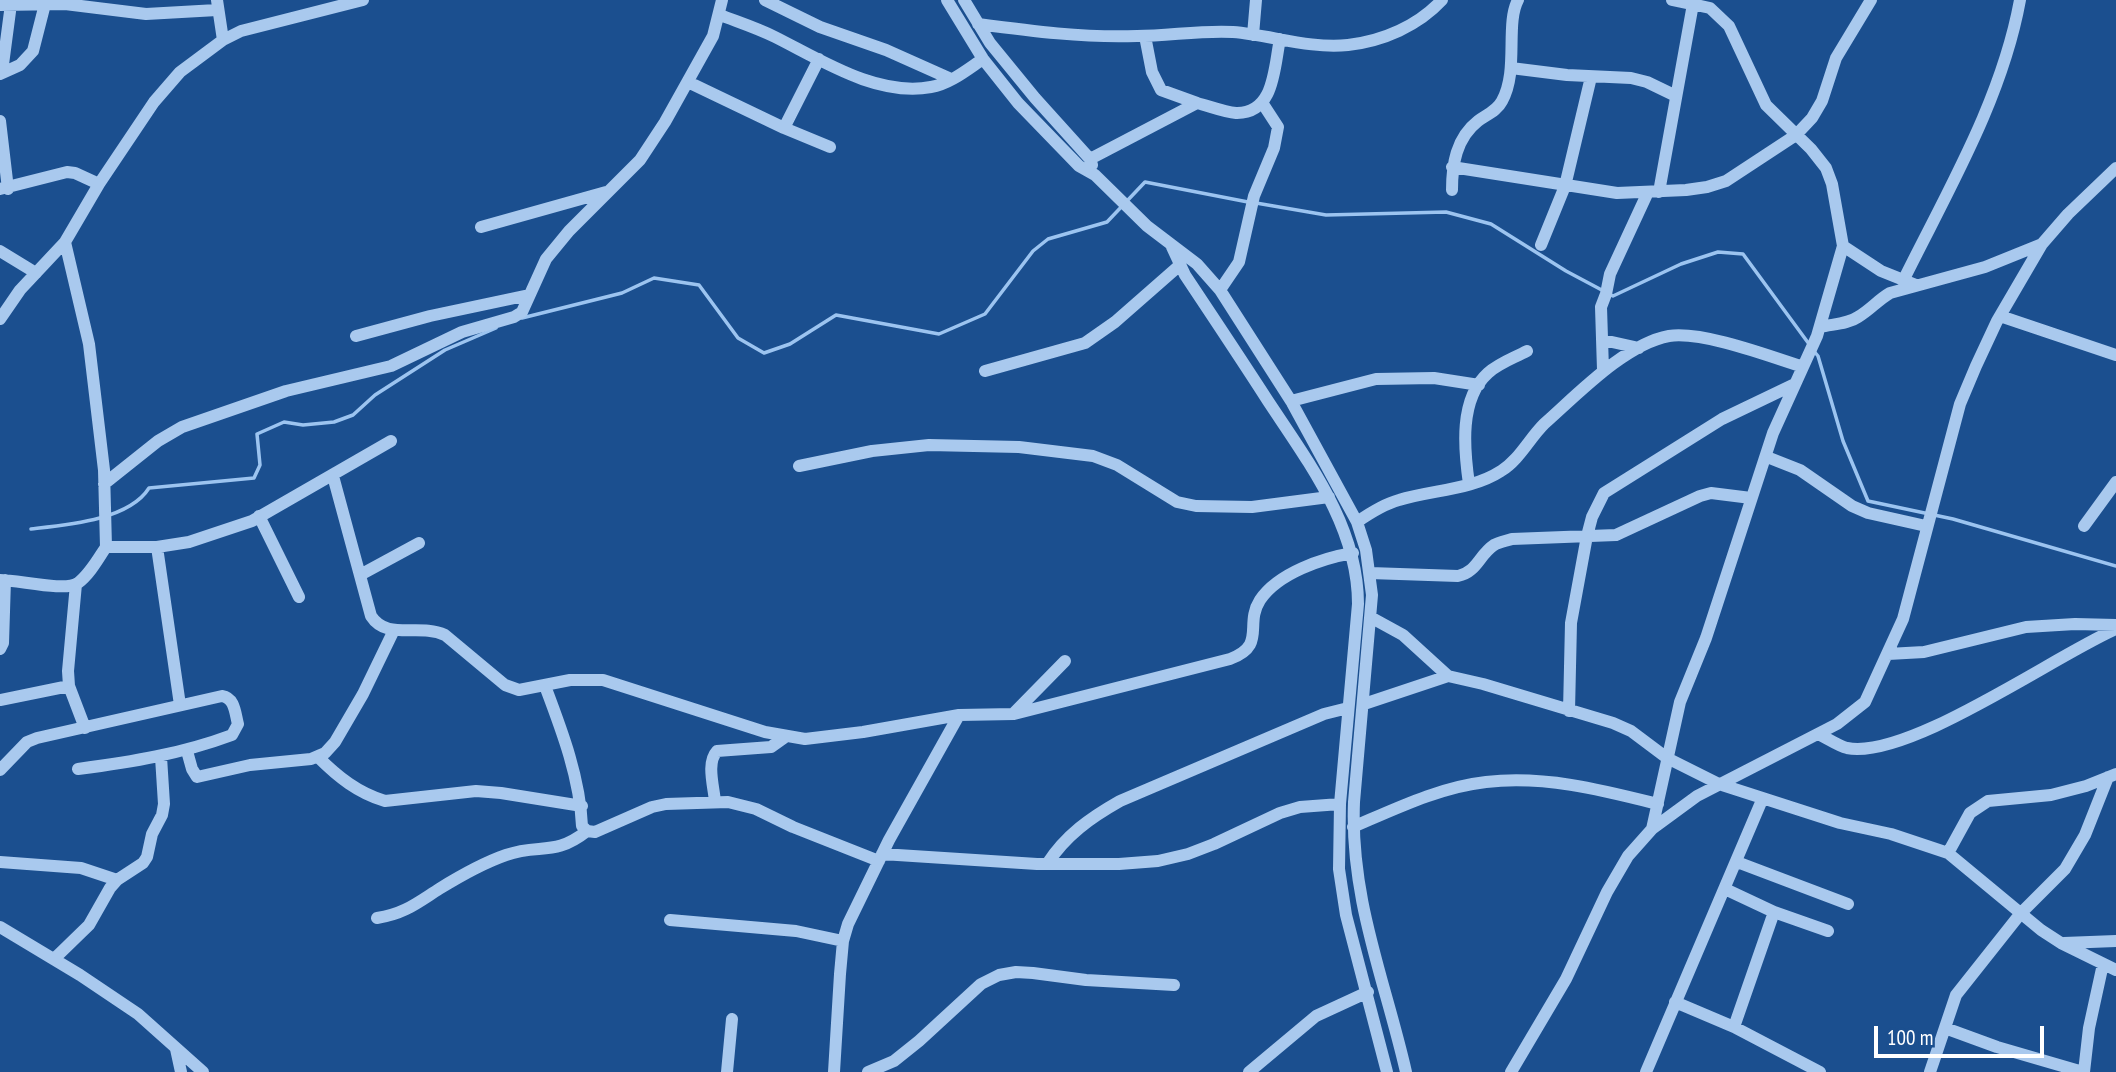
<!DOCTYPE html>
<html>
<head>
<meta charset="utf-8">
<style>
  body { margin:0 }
  #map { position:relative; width:2116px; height:1072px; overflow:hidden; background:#1b4f8f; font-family:"PT Sans Narrow",sans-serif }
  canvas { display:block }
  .scale { position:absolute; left:1874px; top:1026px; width:170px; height:32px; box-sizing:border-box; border:4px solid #fff; border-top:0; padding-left:9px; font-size:21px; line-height:24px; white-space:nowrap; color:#fff; -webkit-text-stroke:5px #1b4f8f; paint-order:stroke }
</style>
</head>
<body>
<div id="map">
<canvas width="2116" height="1072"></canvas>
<div class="scale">100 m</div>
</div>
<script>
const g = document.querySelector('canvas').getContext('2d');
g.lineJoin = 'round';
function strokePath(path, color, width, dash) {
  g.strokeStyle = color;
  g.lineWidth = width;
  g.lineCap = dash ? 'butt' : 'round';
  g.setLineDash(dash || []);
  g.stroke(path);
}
const stream = new Path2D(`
  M1256,203L1326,215L1446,212L1491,224L1566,271L1613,296L1681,264L1718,252L1743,254L1809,344
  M522,318L622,293L654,278L699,285L738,338L764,353L790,344L836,315L939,334L985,314L1033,251L1048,239L1107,222L1145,182L1248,202
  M1813,350L1818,356L1843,441L1868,501L1953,519L2116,566
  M31,529C67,525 129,520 149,488L254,478L260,465L257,434L284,422L303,425L334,422L353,415L375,395L445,350L496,328`);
const minor = new Path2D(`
  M217,0L223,40
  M765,0L820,27L886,50L951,79
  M947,0L983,59L1018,103L1079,166L1095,175L1147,226L1197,264L1220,290L1291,401L1357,522L1366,550L1372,595L1354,802C1350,899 1385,980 1406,1072
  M964,0L990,43L1035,98L1090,159L1092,165
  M1672,0L1710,8L1729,26L1766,105L1811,149L1826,168L1832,184L1843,246L1881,271L1916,285
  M0,5L65,4L146,14L217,10
  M720,15C738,22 757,28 775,37C821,60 877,97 931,87C950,84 968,69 983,59
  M978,24C1031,31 1084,38 1137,36C1169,36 1201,30 1233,32C1271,35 1309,49 1348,45C1383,41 1418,26 1442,0
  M1253,35L1256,0
  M1145,36L1152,72L1161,90L1197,103
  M1511,68L1567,75L1631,78L1647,82L1676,96
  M2,72L11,4
  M0,74L20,65L33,51L45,4
  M688,82L784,128L830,147
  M0,121L8,189
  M784,128L819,59
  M1090,159L1197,103C1209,106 1224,112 1236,113C1275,114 1274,67 1280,39
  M1452,167L1617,193L1686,190L1707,187L1726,181L1796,135L1812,118L1822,101L1836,58L1871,0
  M0,189L67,172L75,173L99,184
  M1452,190C1452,165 1456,138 1478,121C1486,115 1497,111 1502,101C1519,71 1505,24 1518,0
  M1659,192L1693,4
  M481,227L606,192
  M65,242L89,344L104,470L106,547
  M1541,245L1565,186L1591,77
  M1172,247L1185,275C1213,317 1241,359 1268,401C1309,463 1358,527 1358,604L1340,804L1339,869L1346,915L1387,1072
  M0,251L36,273
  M1904,279C1948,190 2002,99 2020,0
  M1220,290L1239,262L1254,196L1274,148L1278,127L1263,104
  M2000,316L2116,355
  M0,319L20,290L65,242L99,184L154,102L180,72L223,40L241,31L363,0
  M1820,327C1833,324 1848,324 1858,317C1870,310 1878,300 1890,293L1985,267L2042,244
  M356,336L430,316L529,295
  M1603,340L1639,348
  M1603,370L1601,307L1606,294L1610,274L1648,192
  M985,371L1085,343L1115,322L1180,265
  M1291,401L1376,379L1434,378L1479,385
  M1767,457L1800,470L1852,506L1868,513L1926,526
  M799,466L872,451L929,445L1019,447L1093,456L1117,465L1177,502L1196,506L1252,507L1329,497
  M333,476L371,616C387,641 419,623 445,635L505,685L519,690L570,680H603L765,732L805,739L863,732L959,715L1014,714L1230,659C1267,645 1244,625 1260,600C1278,573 1323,558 1353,553
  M104,484L158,441L182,427L286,391L391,366L462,332L514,317L522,312L546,259L569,231L640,160L665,122L713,36L722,0
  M1469,484C1464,449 1459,399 1488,373C1499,363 1514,358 1527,351
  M259,516L299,597
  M1357,522C1370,513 1384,504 1399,500C1432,490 1472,490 1501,471C1519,460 1529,439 1544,424C1577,395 1625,344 1669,336C1703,331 1769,356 1803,367
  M2084,526L2116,482
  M157,547L180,705
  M1370,573L1458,576C1477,572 1479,555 1494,545C1499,542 1506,541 1512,539L1616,535L1700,496L1711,493L1751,498
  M360,575L419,543
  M0,580C19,580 65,592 78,583C90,574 98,559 106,547H157L189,542L252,521L391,441
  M76,584L68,671L69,686L85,728
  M1372,618L1403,635L1448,676
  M0,649L3,643L5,580
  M1888,654L1924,652L2026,627L2075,624L2116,625
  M545,686C562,731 580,778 582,826L587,831L595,832L652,807L666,804L728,802L756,809L793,827L879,861
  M0,700L69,686
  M1364,704L1448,676L1483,684L1613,723L1631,731L1667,758L1719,784L1840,823L1891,834L1948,853L2041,930L2061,943L2116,970
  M1569,711L1571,623L1587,536L1592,517L1604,493L1722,419L1795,384
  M1014,713L1065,661
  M1818,734C1827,738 1838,746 1847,748C1908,760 2054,656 2116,629
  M187,751L192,769L197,777L250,765L311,759L325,753L335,742L363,694L394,630
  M318,757C338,777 358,793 385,801L476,791L501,793L582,806
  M0,770L27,742L37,738L222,696C235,698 235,713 238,724L232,735C181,754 131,762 78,769
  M715,802C714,787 706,763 717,751L771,747L785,737
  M1353,827C1395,809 1440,787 1486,782C1544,775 1602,790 1658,804
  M1652,829L1680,702L1706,638L1773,433L1817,336L1843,246
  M1948,853L1970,813L1988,801L2051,795L2086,786L2116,774
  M882,854L1037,864H1119L1158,861L1188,854L1214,844L1280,813L1300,807L1340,804
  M0,862L81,868L117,880
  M1737,862L1848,904
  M1047,864C1066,835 1090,818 1120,801L1324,714L1348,708
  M1725,889L1774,912L1828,931
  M377,918C404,914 417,903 439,889C460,876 483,863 506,855C540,843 554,857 587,831
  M670,920L796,931L843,941
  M0,927L80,975L138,1014L203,1072
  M2064,943L2116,941
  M54,959L89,925L110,888L117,880L143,863L147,857L152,834L162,815L164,804L161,757
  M1675,1002L1734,1027L1820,1072
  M1734,1027L1774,912
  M1945,1028L1997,1047L2083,1072
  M176,1049L181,1072
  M727,1072L732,1019
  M834,1072L840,974L843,941L848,924L889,840L959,715
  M868,1072L894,1061L919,1041L981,984L999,975L1016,972L1033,973L1086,980L1174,985
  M1249,1072L1316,1016L1368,992
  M1511,1072L1566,979L1607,892L1628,856L1652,829L1697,796L1837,724L1865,702L1903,619L1960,404L1976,366L1997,321L2042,244L2068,214L2116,168
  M1646,1072L1762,800
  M1930,1072L1956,995L2021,913L2065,869L2085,835L2108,777
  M2084,1072L2089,1028L2103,964`);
strokePath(stream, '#9cc4f0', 3.5);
strokePath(minor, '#a9c9ee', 12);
</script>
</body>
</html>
